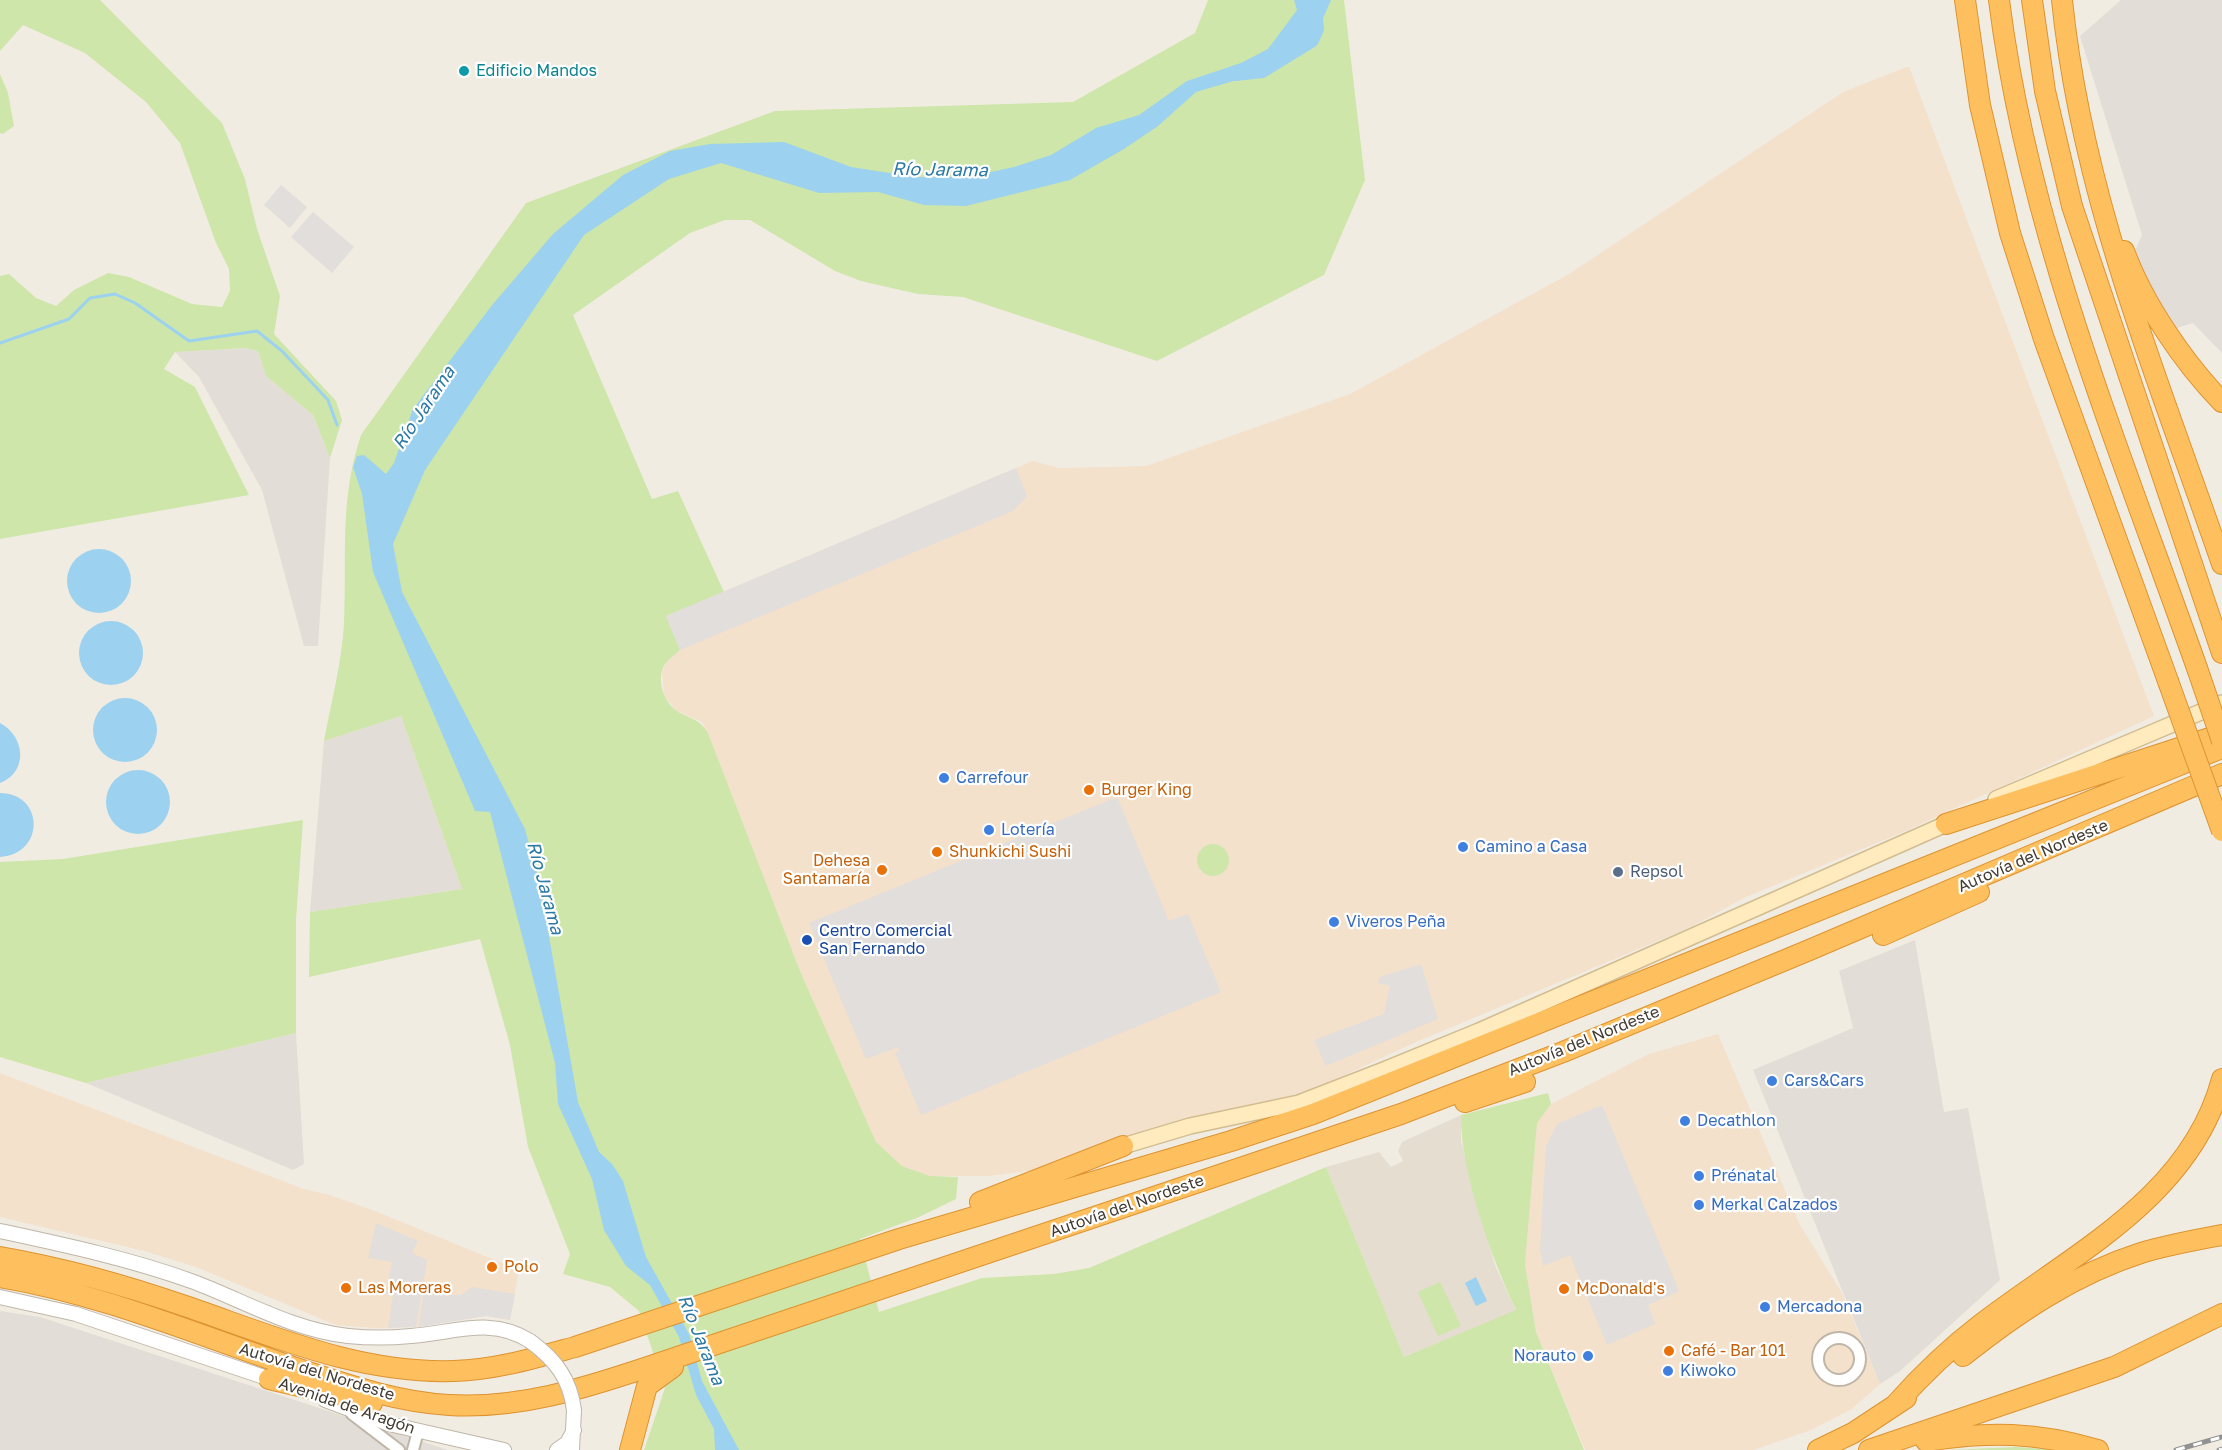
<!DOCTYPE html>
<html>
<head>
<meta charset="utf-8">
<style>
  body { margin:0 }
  canvas { display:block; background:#f1ece2 }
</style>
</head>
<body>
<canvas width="2222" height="1450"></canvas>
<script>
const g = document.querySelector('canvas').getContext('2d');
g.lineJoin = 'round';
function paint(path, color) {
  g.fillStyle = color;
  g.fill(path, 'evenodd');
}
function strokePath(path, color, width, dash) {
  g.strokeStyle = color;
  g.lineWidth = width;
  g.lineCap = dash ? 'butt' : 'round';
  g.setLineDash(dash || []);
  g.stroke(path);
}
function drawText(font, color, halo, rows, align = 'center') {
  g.font = font + ' "Golos Text",sans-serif';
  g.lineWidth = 4.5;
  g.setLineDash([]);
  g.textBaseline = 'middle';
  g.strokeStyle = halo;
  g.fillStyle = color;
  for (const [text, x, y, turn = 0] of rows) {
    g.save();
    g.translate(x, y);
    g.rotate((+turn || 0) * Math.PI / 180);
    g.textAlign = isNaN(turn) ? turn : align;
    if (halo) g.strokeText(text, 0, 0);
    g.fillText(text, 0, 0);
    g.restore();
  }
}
const residential = new Path2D(`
  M1461,1115V1141L1495,1265L1516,1311L1404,1357L1326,1167L1379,1152L1391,1167L1403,1161L1398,1151L1402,1142Z`);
const commercial = new Path2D(`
  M1909,66L2154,716L1908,830L1744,898L1691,927L1414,1043L1304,1094L1196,1132L1100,1162L989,1176H930L902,1166L876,1142L800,971L708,733L702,722L675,710L664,695L662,672L666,663L680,650L666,616L1033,461L1059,468L1146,466L1350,394L1569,274L1843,92Z
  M1718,1034L1799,1223L1842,1293L1880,1384L1852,1409L1811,1430L1754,1450H1585L1536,1332L1525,1264L1537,1122L1551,1104L1649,1054Z
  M0,1073L304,1189L330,1195L375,1211L519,1270L510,1320L486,1316L416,1327L374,1328L336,1325L196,1267L144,1251L0,1217Z`);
const industrial = new Path2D(`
  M2121,0H2222V353L2193,323L2174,329L2133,255L2142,235L2080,36Z
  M245,348L258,351L266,376L313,415L330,458L318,646H304L262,490L199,377L175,352Z
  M401,716L462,889L310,912L324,741Z
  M1915,940L1944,1112L1968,1108L2000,1280L1899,1372L1880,1384L1753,1070L1853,1028L1839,971Z
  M296,1033L304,1164L293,1170L86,1083Z
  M0,1311L40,1317L448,1450H0Z`);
const green = new Path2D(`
  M0,0H100L222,123L245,179L257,229L280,296L274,334L336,401L342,420L330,458L313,415L266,376L258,351L245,348L175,352L164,369L195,387L249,495L0,539V276L9,274L36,298L56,306L74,290L108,273L129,277L192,304L222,307L230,291L229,269L216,243L180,143L146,102L85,53L23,25L0,51Z
  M1208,0H1344L1365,180L1324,275L1157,361L963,297L918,294L861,281L835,271L750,220H725L690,233L573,315L652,499L678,491L724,592L666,616L680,650C675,655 669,659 665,664C656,678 663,702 677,711C690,719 700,719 708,733L800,971L876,1142L902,1166L930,1176L958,1177L956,1199L919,1217L860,1239L879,1312L982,1278L1054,1274L1089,1268L1326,1167L1404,1357L1516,1310C1492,1259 1460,1171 1461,1115L1548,1093L1551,1104L1537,1123L1525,1264L1536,1332L1584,1450H644L665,1388L639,1311L610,1287L563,1274L570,1254L528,1147L510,1045L480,939L309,977L310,912L462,889L401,716L324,741C331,703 342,662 344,623C347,555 339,501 361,435L526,203L775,111L1073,102L1195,33Z
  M0,74L8,93L14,126L3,134L0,133Z
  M303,820L296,920V1033L86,1083L0,1057V862L63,859Z
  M1197 860a16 16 0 1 1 32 0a16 16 0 1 1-32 0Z
  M1440,1282L1461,1326L1438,1336L1418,1292Z
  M2016,1447L2059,1450H1948Z`);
const parking = new Path2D(`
  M281,185L307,207L290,228L264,205Z
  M313,212L354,247L332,273L291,237Z
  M1016,468L1027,496L1013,511L680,650L666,616Z
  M1117,797L1169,921L1188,914L1221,992L921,1115L895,1053L899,1051L898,1047L866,1059L809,923Z
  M1421,964L1438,1019L1326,1066L1314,1040L1384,1014L1390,986L1378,983L1380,977Z
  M1602,1105L1679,1291L1648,1305L1655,1324L1607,1345L1570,1255L1543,1266L1540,1250L1546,1146L1557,1124Z
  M376,1223L418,1241L412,1253L427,1260L416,1327L388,1328L393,1295L386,1294L392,1262L368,1258Z
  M472,1287L515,1294L510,1320L486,1316L419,1327L423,1295H461Z`);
const water = new Path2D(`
  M1294,0H1331L1321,23L1282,59L1240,79L1196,92L1158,126L1124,149L1070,180L966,206L924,205L878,192L819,193L721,163L669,179L584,235L425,470L393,544L402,592L525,829L540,885L578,1102L599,1152L612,1164L623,1181L646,1257L689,1334L702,1381L739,1450H715L714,1429L696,1395L679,1337L650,1285L626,1266L604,1230L592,1179L558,1104L555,1063L490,812L475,811L373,572L362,494L353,467L357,456L364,455L386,474L394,463L413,409L493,304L553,234L623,175L670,151L710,144L784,142L851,167L915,177L972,176L1014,167L1051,155L1096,128L1139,115L1187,81L1241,63L1268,49L1297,10Z
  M67 581a32 32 0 1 1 64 0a32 32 0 1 1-64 0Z
  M79 653a32 32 0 1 1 64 0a32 32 0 1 1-64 0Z
  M93 730a32 32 0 1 1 64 0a32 32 0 1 1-64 0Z
  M0,723C25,736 29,772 0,783Z
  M106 802a32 32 0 1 1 64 0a32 32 0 1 1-64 0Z
  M0,793C44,793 46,854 0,857Z
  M1476,1277L1487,1301L1476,1306L1465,1283Z`);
const stream = new Path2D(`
  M0,343L69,319L90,298L115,294L135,303L189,341L257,331L282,351L328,400L337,425`);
const river = new Path2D(`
  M1236,73L1262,70L1311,40L1316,29L1313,0`);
const minor = new Path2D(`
  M1818 1359a21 21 0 1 1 42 0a21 21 0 1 1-42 0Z
  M352,1414L399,1450
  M413,1450L418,1431`);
const tertiary = new Path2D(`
  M0,1231C65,1245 131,1259 194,1282C244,1301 293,1330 348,1336C368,1338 391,1338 411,1336C454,1333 491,1316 530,1341
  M0,1297L76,1314L276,1381
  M325,1400L389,1424L504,1450
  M557,1450L567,1443L574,1430
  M572,1450L574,1410`);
const secondary = new Path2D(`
  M1996,799L2222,703
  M1123,1146L1190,1126L1299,1103L1384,1070L1479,1031L1955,820`);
const motorway = new Path2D(`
  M1965,0L1980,105L2010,233L2044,339L2168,681
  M1999,0C2028,231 2120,450 2197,668
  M2032,0L2045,91L2072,206L2222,653
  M2062,0C2082,198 2158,378 2222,564
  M2124,251C2143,303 2184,363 2222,402
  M1946,824L2222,734
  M1883,935L1979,892
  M1465,1102L1525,1082
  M980,1202L1123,1146
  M0,1257C63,1268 125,1285 185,1306C273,1336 359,1374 454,1371C495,1370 535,1358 575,1347L899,1239L1231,1141L1313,1114L2222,748
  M0,1277C103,1294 200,1336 299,1369C348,1385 397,1402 449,1405C519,1409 582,1389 648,1367L1401,1114L1563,1052L1807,951L2222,774
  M1963,1356C2017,1313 2075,1274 2141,1253C2167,1245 2195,1240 2222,1235
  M269,1379L372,1403
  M1896,1404C1921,1376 1950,1348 1980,1325C2070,1255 2190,1199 2222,1079
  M1926,1441C1988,1431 2037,1432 2098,1450
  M630,1450L647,1386L673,1367
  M1818,1450L1853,1433L1906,1398
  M1869,1450L2114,1367L2222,1314`);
const rail = new Path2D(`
  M2176,1450L2222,1437
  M2219,1450L2222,1449`);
const tertiaryBridge = new Path2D(`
  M530,1341C556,1360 570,1379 574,1410`);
const motorwayBridge = new Path2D(`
  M2197,668L2222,741
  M2168,681L2222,831`);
const markers = [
  [464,71,6,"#0f9aa8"],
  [944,778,6,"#3f7fe0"],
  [1089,790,6,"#e8710a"],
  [989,830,6,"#3f7fe0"],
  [1463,847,6,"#3f7fe0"],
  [937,852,6,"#e8710a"],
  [882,870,6,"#e8710a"],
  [1618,872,6,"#5c6f8a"],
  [1334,922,6,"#3f7fe0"],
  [807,940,6,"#1a4fb4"],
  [1772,1081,6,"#3f7fe0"],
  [1685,1121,6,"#3f7fe0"],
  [1699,1176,6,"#3f7fe0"],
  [1699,1205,6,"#3f7fe0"],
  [492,1267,6,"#e8710a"],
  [346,1288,6,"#e8710a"],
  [1564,1289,6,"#e8710a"],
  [1765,1307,6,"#3f7fe0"],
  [1669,1351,6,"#e8710a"],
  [1588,1356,6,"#3f7fe0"],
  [1668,1371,6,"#3f7fe0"]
];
const cultureNames = [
  ["Edificio Mandos",476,71]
];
const shopNames = [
  ["Carrefour",956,778],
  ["Lotería",1001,830],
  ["Camino a Casa",1475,847],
  ["Viveros Peña",1346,922],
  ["Cars&Cars",1784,1081],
  ["Decathlon",1697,1121],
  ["Prénatal",1711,1176],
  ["Merkal Calzados",1711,1205],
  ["Mercadona",1777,1307],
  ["Norauto",1576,1356,"right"],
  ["Kiwoko",1680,1371]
];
const foodNames = [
  ["Burger King",1101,790],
  ["Shunkichi Sushi",949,852],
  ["Dehesa",870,861,"right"],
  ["Santamaría",870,879,"right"],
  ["Polo",504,1267],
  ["Las Moreras",358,1288],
  ["McDonald's",1576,1289],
  ["Café - Bar 101",1681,1351]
];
const streetNames = [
  ["Autovía del Nordeste",2033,856,-23],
  ["Autovía del Nordeste",1584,1041,-22],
  ["Autovía del Nordeste",1127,1206,-19],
  ["Autovía del Nordeste",317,1372,17],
  ["Avenida de Aragón",347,1406,19]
];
const serviceNames = [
  ["Repsol",1630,872]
];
const transitNames = [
  ["Centro Comercial",819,931],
  ["San Fernando",819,949]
];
const waterNames = [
  ["Río Jarama",940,170,1],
  ["Río Jarama",424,408,-56],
  ["Río Jarama",545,888,75],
  ["Río Jarama",701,1340,68]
];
paint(residential, '#e5ddd0');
paint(commercial, '#f4e1cc');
paint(industrial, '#e3ddd7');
paint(green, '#cee6a9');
paint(parking, '#e1dedb');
paint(water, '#9cd2f0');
strokePath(stream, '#9cd2f0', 3);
strokePath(river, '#9cd2f0', 16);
strokePath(minor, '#bfb6a8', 14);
strokePath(tertiary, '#bfb6a8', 16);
strokePath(secondary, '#d2bd91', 18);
strokePath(motorway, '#dd9330', 22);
strokePath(minor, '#fff', 10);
strokePath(tertiary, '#fff', 14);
strokePath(secondary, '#ffebbe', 15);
strokePath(motorway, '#fec05f', 20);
strokePath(rail, '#929292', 5);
strokePath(rail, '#fff', 3, [9]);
strokePath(tertiaryBridge, '#bfb6a8', 16, []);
strokePath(motorwayBridge, '#dd9330', 22, []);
strokePath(tertiaryBridge, '#fff', 14);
strokePath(motorwayBridge, '#fec05f', 20);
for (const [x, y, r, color] of markers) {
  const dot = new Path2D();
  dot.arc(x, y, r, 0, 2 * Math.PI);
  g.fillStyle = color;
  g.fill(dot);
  strokePath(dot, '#fff', 2);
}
drawText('16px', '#0d838f', '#fff', cultureNames, 'left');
drawText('16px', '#366cbe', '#fff', shopNames, 'left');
drawText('16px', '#c56008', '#fff', foodNames, 'left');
drawText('16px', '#423b32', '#fff', streetNames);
drawText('16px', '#4e5e75', '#fff', serviceNames, 'left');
drawText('16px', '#164399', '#fff', transitNames, 'left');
drawText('italic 18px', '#2b79a5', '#fff', waterNames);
</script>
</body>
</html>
